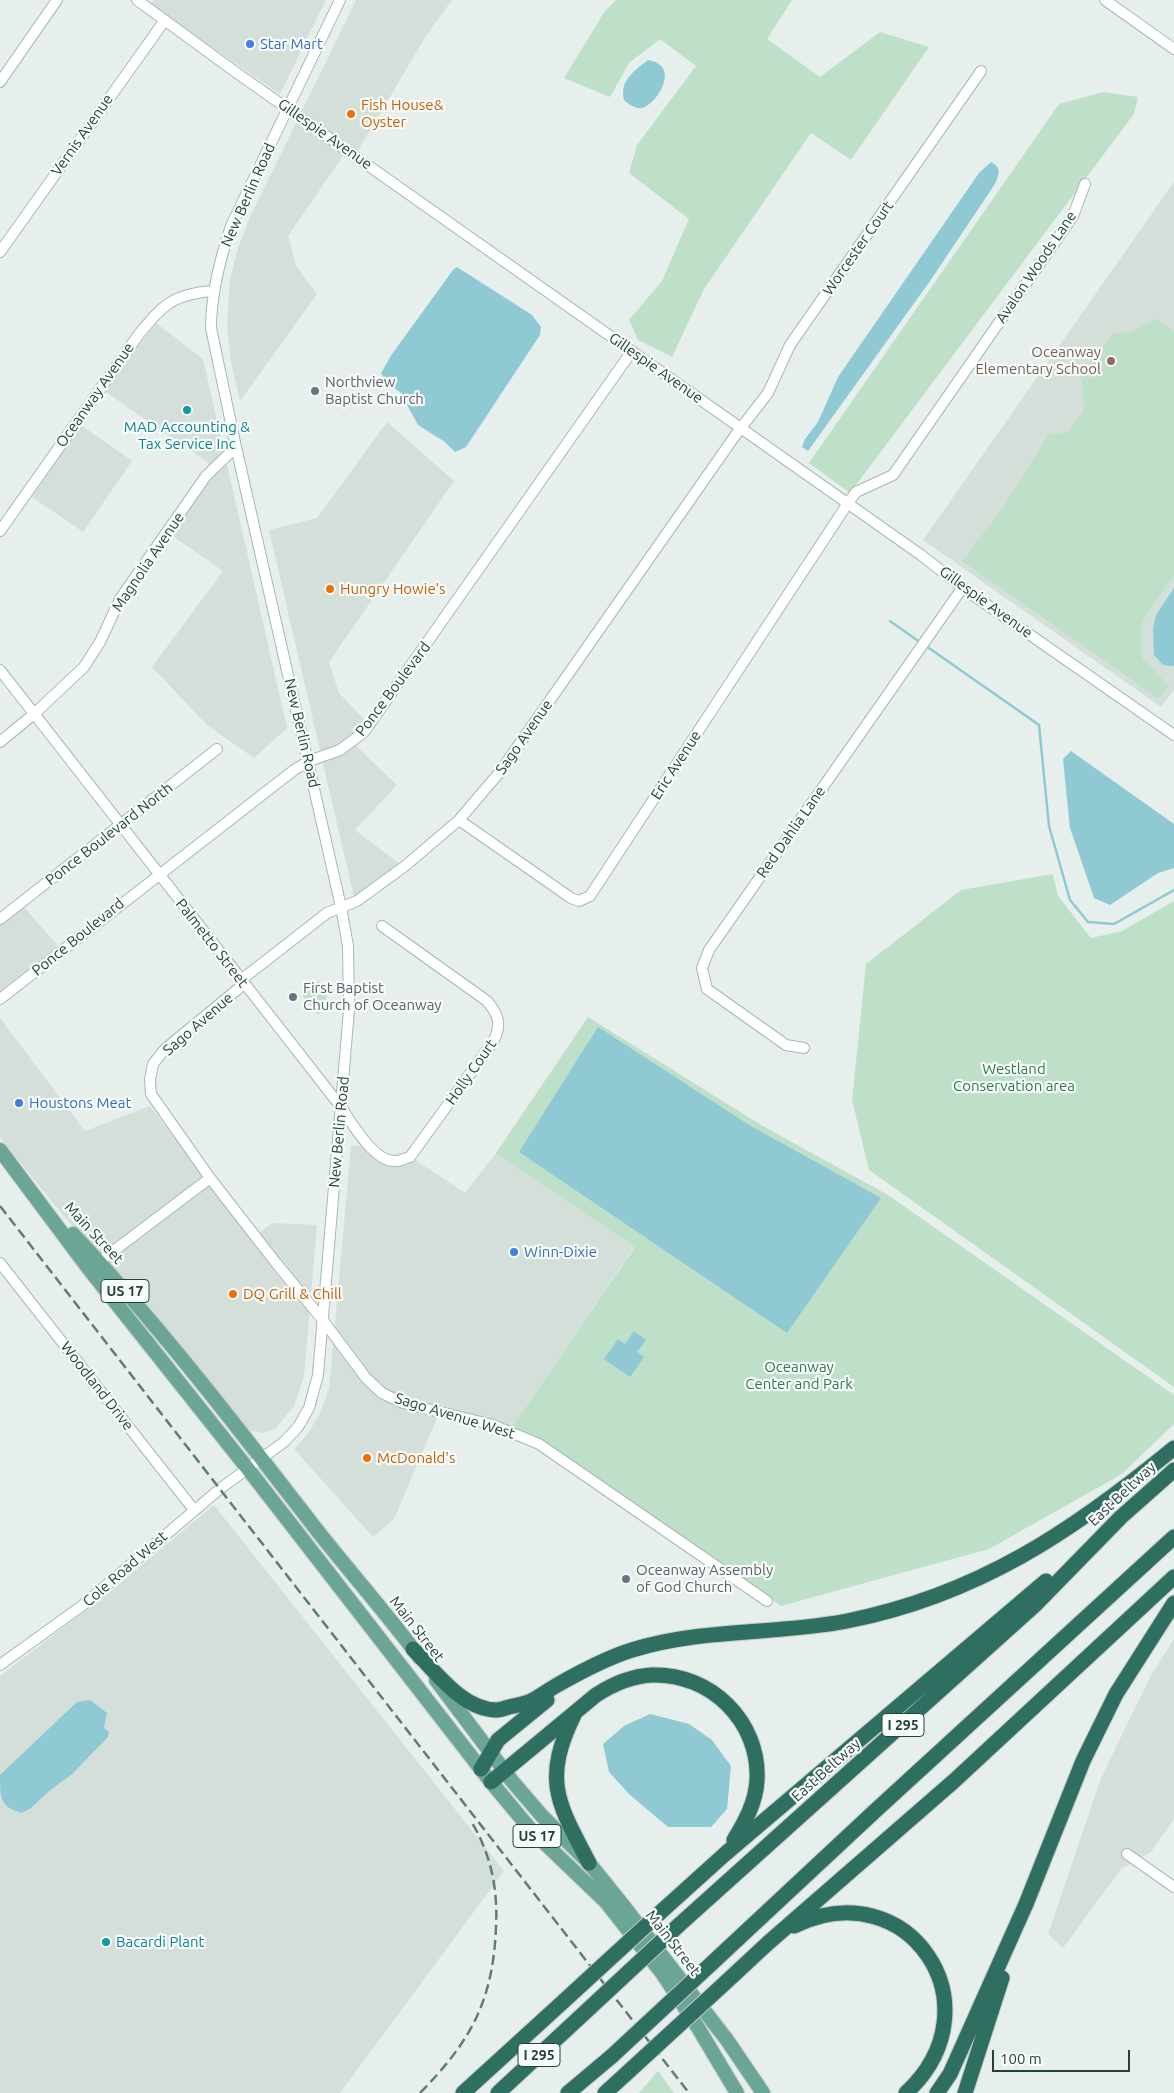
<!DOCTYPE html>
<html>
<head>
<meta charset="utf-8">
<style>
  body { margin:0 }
  #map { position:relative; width:1174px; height:2093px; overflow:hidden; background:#e6efeb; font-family:Ubuntu,sans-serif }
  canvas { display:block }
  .scale { position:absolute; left:992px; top:2050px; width:138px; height:22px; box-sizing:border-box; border:2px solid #24423a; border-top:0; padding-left:6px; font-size:15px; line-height:18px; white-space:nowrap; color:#24423a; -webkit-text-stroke:4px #f7fbf9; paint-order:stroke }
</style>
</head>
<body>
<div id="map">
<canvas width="1174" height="2093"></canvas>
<div class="scale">100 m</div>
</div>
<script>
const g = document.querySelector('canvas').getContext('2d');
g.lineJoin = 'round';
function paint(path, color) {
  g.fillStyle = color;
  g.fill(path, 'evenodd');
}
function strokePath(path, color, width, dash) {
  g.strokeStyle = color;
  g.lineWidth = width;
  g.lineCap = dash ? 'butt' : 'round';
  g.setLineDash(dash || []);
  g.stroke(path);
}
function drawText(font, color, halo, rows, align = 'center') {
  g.font = font + ' Ubuntu,sans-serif';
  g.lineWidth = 4.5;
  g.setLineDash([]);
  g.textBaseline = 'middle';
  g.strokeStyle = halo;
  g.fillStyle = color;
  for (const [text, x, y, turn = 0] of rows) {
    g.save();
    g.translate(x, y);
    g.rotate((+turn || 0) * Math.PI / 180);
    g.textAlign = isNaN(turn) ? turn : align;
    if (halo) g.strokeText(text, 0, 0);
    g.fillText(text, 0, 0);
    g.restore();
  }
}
const built = new Path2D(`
  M154,0H326L280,94L150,5Z
  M356,0H452L426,36L352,161L343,156L288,236L296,266L317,294L240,401L231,362L227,328L230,279L238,248L250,217Z
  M1174,182V690L1161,707L923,540Z
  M156,323L203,359L287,728L254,758L207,725L152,667L223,571L164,530L209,463L104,391Z
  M387,422L454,481L329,662L339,693L373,729L355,745L397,785L355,830L400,864L354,897L269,530L317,518Z
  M81,425L132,461L83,532L32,497Z
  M23,906L58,946L0,991V924Z
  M0,1018L85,1131L150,1106L252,1239L272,1223L317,1225L304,1377L294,1406L275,1429L264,1433L250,1431L167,1331L63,1215L0,1138Z
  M351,1146H361L380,1161L396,1165L415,1160L465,1193L496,1153L635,1246L512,1427L442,1406L394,1519L373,1537L294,1449L307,1435L319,1415L329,1389Z
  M214,1505L504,1871L340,2093H0V1676L106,1595Z
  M1174,1639V1819L1151,1852L1121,1869L1063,1948L1048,1934L1101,1778L1151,1675Z`);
const green = new Path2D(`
  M616,0H792L767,39L820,77L880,32L929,47L851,160L811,133L704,289L672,357L638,340L629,320L662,281L689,219L629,173L637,145L696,66L660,39L629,63L610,97L564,78L605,11Z
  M1103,92L1138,97L1134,114L850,493L809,463L1059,104Z
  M1156,319L1174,332V575L1142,621V658L1169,686L1158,698L962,561L1004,506L1049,434L1068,432L1084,410L1081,373L1114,333L1130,332Z
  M1053,874L1058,896L1091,938L1122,931L1174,901V1387L869,1170L852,1100L866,964L961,890Z
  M319,981L327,991L324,1009L318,1015L302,995Z
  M588,1017L761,1125L888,1195L1174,1395V1424L1122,1474L989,1549L781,1606L535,1436L512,1427L635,1247L496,1153Z
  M658,2071L674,2093H639Z`);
const water = new Path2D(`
  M648,60C683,66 655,106 642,108C635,109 629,104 624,100C619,81 635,70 648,60Z
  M991,162C1002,167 999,176 995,184L930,281L808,451L802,447L805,439L818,422L838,377L979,173Z
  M457,267L532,315L541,327L540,335L466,447L455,452L445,442L418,425L400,392L388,384L381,373L392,354L453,270Z
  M1174,588V666L1163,665L1154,655L1153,628L1156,615Z
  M1071,751L1174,824V868L1158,873L1110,905L1094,898L1070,828L1063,759Z
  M598,1027L749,1125L881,1198L787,1333L519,1152Z
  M634,1331L646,1340L637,1352L644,1357L630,1377L604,1359L618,1339L625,1344Z
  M90,1700L107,1713L104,1728L109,1732L108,1737L72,1774L49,1791L31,1808L22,1813C0,1807 0,1798 0,1775L77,1702Z
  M650,1714L689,1724L712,1740L731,1766L727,1809L711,1827H668L630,1795L609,1772L603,1744L624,1726Z`);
const stream = new Path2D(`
  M890,621L921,643
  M926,646L1039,725L1049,826L1070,900L1088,922L1114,924L1174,890`);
const minor = new Path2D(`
  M137,0L234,71L921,555L970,593L1174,735
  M1105,0L1174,49
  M0,82L57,0
  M0,252L165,20
  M0,531L139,334C163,305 173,294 213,291
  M0,670L341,1107C351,1122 374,1162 395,1161C400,1161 406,1158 410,1157L493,1042C502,1025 499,1015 487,1001L382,926
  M0,742L34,714L84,667L100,642L120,599L206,476L236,447
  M459,820L571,898L579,901L590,896L848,503L856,492L893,475L1073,216L1085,184
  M0,919L217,749
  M241,980L327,913L357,901L405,866L459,820L499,773L737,433L768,393L790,345L981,71
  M244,984L165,1049L153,1064L150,1080L151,1094L210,1178L276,1263L322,1319L366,1378L382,1393L403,1403L493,1425L539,1444L767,1601
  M0,999L294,770L309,761L340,750L364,732L632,351
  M804,1048L786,1045L707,989L702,968L709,950L963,587
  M99,1262L210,1178
  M0,1263L194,1510
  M0,1665L83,1605L221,1488L284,1442L298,1427L309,1408L318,1375L349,1010L348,946L341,907L236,447L211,328C211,293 220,259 231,226L340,0
  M1127,1854L1174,1887`);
const major = new Path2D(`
  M0,1150L89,1269L248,1469L491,1782L531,1830L606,1902L662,1973L697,2026L737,2093
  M73,1234C161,1327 238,1428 316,1529C350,1572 387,1614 420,1658
  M436,1680L512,1781L542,1816L589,1863L622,1904L727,2040L763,2093`);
const highway = new Path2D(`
  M413,1649C435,1671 462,1710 497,1710C500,1710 505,1708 509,1707C517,1705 526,1704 533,1700C542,1695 550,1689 559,1684C582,1671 606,1658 632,1650C702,1628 775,1635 847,1621C978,1595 1073,1531 1174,1448
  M574,1715C542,1781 558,1803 589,1863
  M481,1769L498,1740L547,1700
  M491,1782L596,1695C613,1684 632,1676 652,1675C711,1673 760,1722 757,1780C756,1802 745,1822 734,1840
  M663,1910L725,1854L1046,1581
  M679,1925L1034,1606L1121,1517L1174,1470
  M794,1926C908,1870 1000,2006 906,2093
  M711,1964L875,1811L1174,1537
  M725,1983L768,1943L954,1781L1174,1577
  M463,2093L565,2000
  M498,2093L580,2017
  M568,2093L612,2056
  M605,2093L627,2073
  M937,2093L950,2074L1026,1904L1083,1761L1116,1694L1174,1603
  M965,2093L1002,1978`);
const rail = new Path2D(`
  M0,1206L689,2093
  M420,2093C471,2041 493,2001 496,1927C498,1889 491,1854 471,1821`);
const highwayBridge = new Path2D(`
  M565,2000L663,1910
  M580,2017L679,1925
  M612,2056L711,1964
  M627,2073L725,1983`);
const markers = [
  [250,44,5,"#3f7fe0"],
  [351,114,5,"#e8710a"],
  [1111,361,5,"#8d6e63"],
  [315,391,5,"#6b7280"],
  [187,410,5,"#0f9aa8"],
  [330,589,5,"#e8710a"],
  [293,997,5,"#6b7280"],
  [19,1103,5,"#3f7fe0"],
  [514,1252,5,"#3f7fe0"],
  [233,1294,5,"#e8710a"],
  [367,1458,5,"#e8710a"],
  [626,1579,5,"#6b7280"],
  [106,1942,5,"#0f9aa8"]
];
const shields = [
  [125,1291,48],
  [903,1725,42],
  [537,1836,48],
  [539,2055,42]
];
const shieldNames = [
  ["US 17",125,1291],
  ["I 295",903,1725],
  ["US 17",537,1836],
  ["I 295",539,2055]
];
const shopNames = [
  ["Star Mart",260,44],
  ["Houstons Meat",29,1103],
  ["Winn-Dixie",524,1252]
];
const foodNames = [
  ["Fish House&",361,105],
  ["Oyster",361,122],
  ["Hungry Howie's",340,589],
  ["DQ Grill & Chill",243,1294],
  ["McDonald's",377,1458]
];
const streetNames = [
  ["Gillespie Avenue",325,134,35],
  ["Vernis Avenue",82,135,-55],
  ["New Berlin Road",248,195,-66],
  ["Worcester Court",858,248,-55],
  ["Avalon Woods Lane",1036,267,-56],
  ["Gillespie Avenue",656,368,35],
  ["Oceanway Avenue",95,395,-55],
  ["Magnolia Avenue",148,562,-56],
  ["Gillespie Avenue",986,602,36],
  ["Ponce Boulevard",393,689,-53],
  ["New Berlin Road",302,733,77],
  ["Sago Avenue",524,737,-55],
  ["Eric Avenue",676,765,-57],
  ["Red Dahlia Lane",791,832,-55],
  ["Ponce Boulevard North",109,834,-38],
  ["Ponce Boulevard",78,937,-39],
  ["Palmetto Street",212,943,52],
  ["Sago Avenue",198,1024,-41],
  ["Holly Court",471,1072,-55],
  ["New Berlin Road",339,1132,-85],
  ["Main Street",94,1233,47],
  ["Woodland Drive",97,1386,52],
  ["Sago Avenue West",455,1416,17],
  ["East Beltway",1122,1494,-43],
  ["Cole Road West",125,1569,-41],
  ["Main Street",417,1629,52],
  ["East Beltway",826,1770,-42],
  ["Main Street",673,1943,52]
];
const educationNames = [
  ["Oceanway",1101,352],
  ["Elementary School",1101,369]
];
const worshipNames = [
  ["Northview",325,382],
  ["Baptist Church",325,399],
  ["First Baptist",303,988],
  ["Church of Oceanway",303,1005],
  ["Oceanway Assembly",636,1570],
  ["of God Church",636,1587]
];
const cultureNames = [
  ["MAD Accounting &",187,427],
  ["Tax Service Inc",187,444],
  ["Bacardi Plant",116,1942,"left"]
];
const parkNames = [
  ["Westland",1014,1069],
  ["Conservation area",1014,1086],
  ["Oceanway",799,1367],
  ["Center and Park",799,1384]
];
paint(built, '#d4dfda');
paint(green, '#bfe0c8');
paint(water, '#8ec9d4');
strokePath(stream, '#8ec9d4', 2.5);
strokePath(minor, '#a8b8b2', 12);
strokePath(major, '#c2cac8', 16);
strokePath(highway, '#c2cac8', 17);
strokePath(minor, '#fff', 10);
strokePath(major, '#6aa596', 14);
strokePath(highway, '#2f6f62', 15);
strokePath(rail, '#5f7d75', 2.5, [10, 5]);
strokePath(highwayBridge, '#c2cac8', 17, []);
strokePath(highwayBridge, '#2f6f62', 15);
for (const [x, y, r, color] of markers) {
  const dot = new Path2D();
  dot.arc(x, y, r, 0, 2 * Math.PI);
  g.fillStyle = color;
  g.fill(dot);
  strokePath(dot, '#f7fbf9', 2);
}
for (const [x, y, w] of shields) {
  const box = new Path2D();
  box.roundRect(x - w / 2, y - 11.5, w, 23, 4);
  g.fillStyle = '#f7fbf9';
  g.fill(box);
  strokePath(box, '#24423a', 1);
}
drawText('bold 14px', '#24423a', null, shieldNames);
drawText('15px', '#366cbe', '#f7fbf9', shopNames, 'left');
drawText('15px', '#c56008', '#f7fbf9', foodNames, 'left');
drawText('15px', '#24423a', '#f7fbf9', streetNames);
drawText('15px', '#785e54', '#f7fbf9', educationNames, 'right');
drawText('15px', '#5b616d', '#f7fbf9', worshipNames, 'left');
drawText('15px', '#0d838f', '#f7fbf9', cultureNames);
drawText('15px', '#2d7a4b', '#f7fbf9', parkNames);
</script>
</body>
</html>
